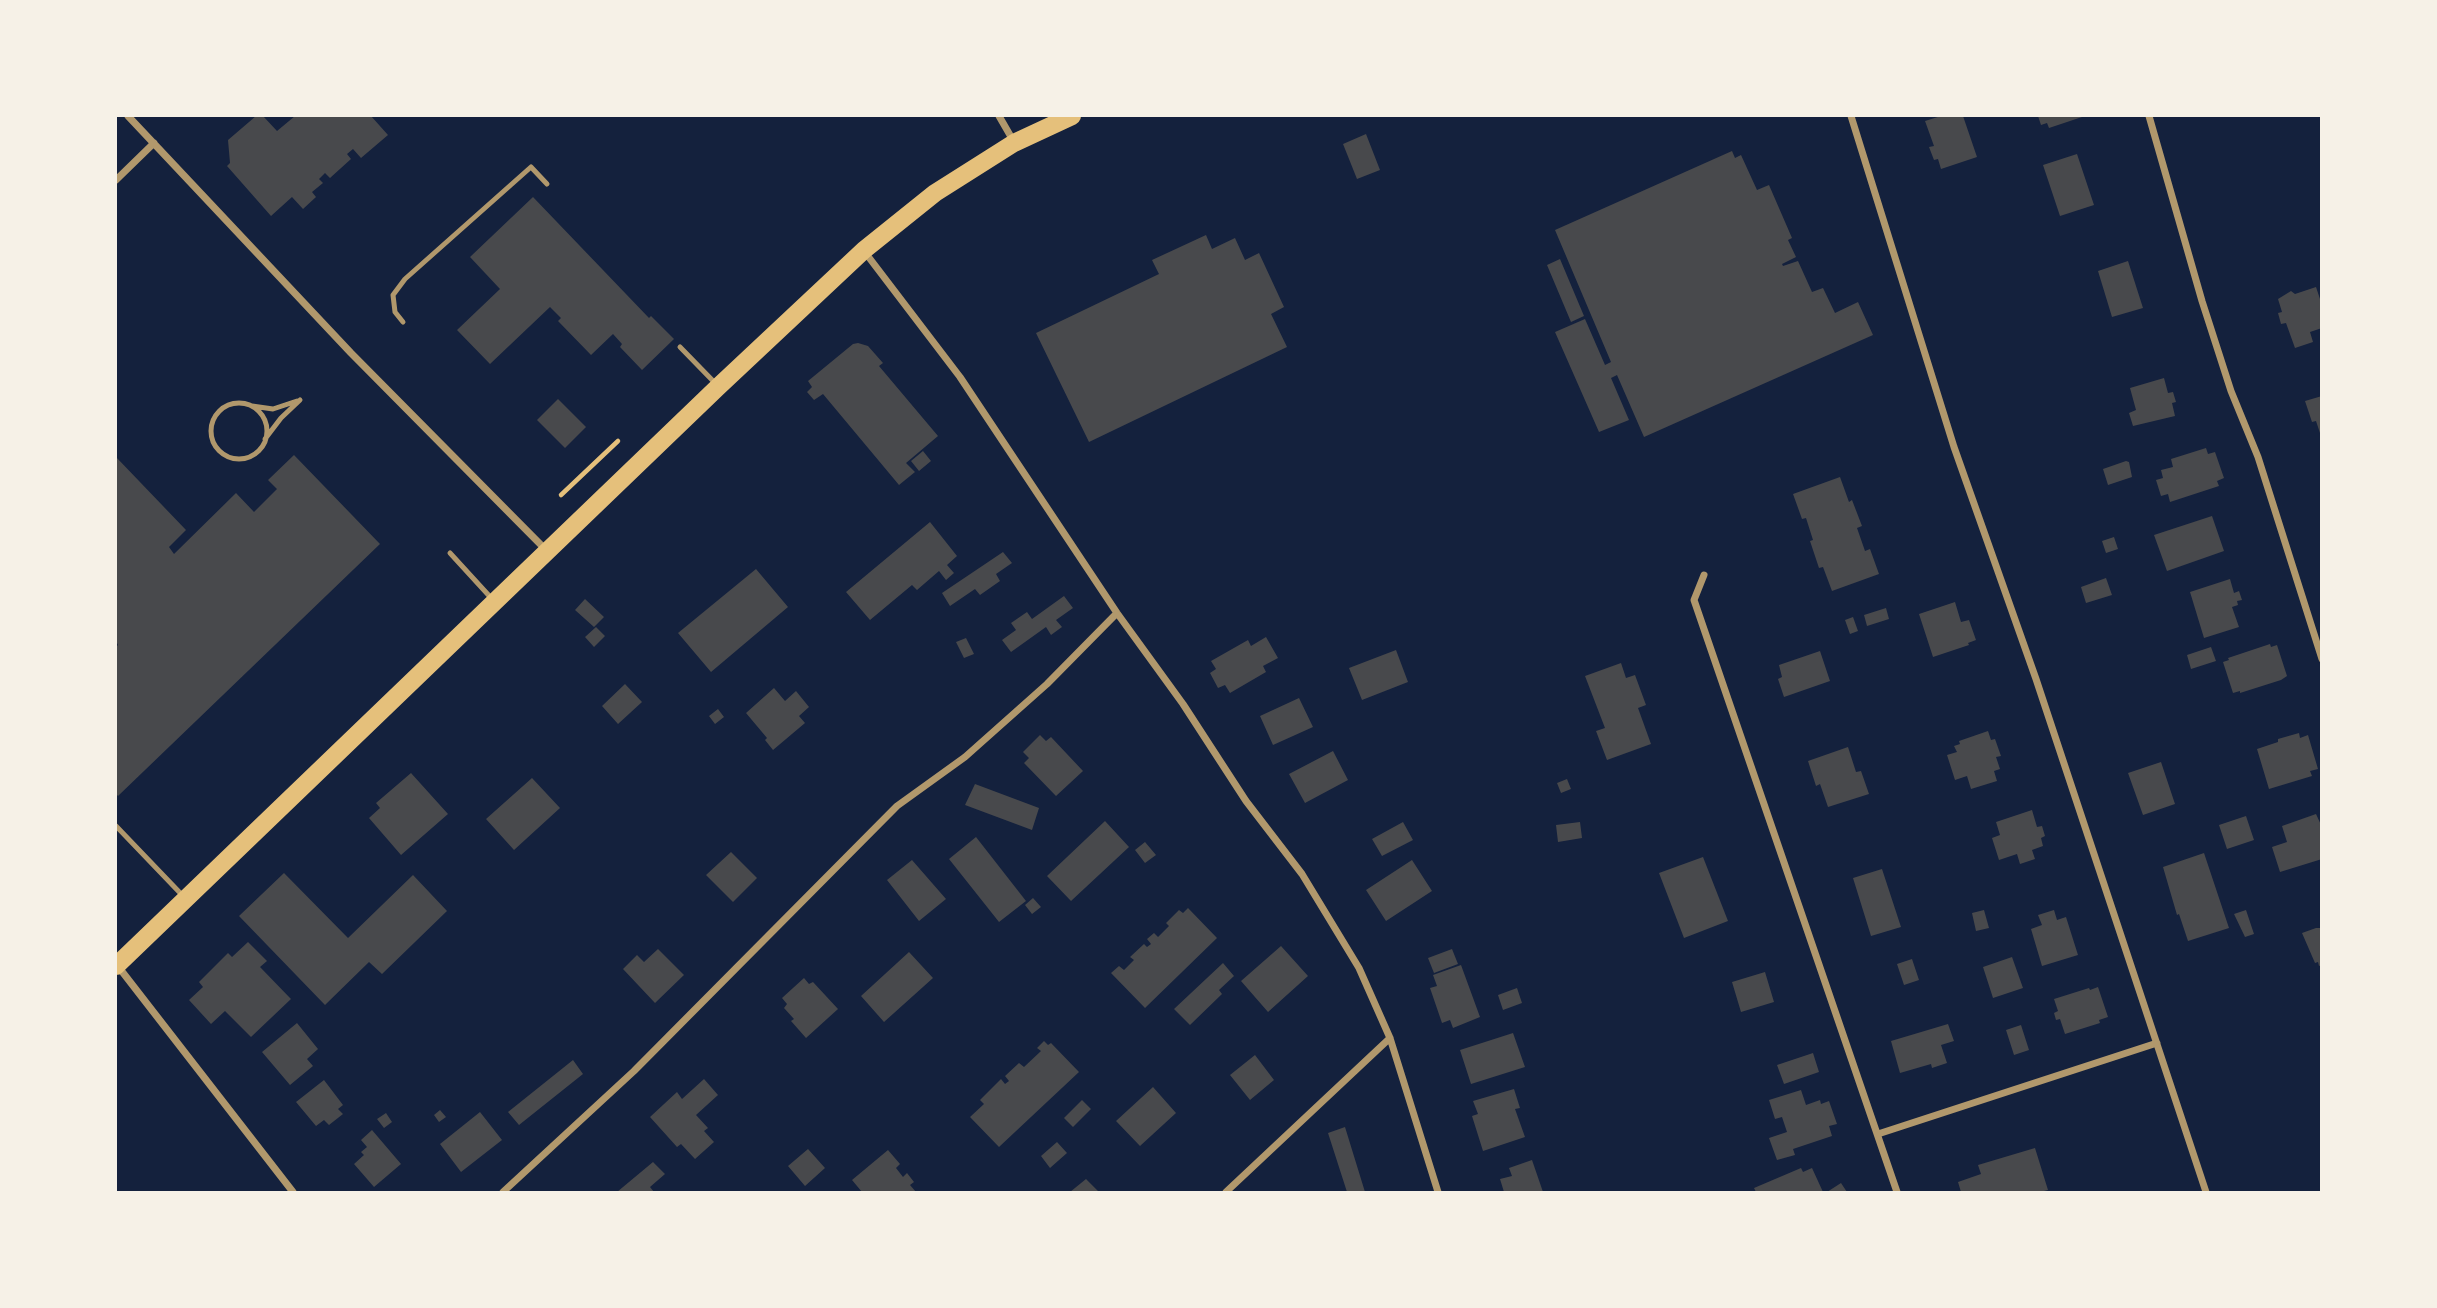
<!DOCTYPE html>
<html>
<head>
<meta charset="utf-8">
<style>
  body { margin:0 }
  #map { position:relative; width:2437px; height:1308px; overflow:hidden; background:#14213d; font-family:Arial,sans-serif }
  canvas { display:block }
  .frame { position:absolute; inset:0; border:117px solid #f6f1e7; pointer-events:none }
</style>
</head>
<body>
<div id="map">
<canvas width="2437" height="1308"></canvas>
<div class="frame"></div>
</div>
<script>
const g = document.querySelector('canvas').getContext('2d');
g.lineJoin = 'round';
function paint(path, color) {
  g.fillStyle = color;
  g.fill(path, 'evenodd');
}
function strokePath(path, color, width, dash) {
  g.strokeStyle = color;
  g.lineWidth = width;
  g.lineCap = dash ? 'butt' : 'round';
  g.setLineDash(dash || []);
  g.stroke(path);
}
const building = new Path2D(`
  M256,116H263L277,131L295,116H371L388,135L361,158L353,149L347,154L351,159L330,178L325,173L319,179L323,183L312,192L316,197L303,209L292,197L271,216L227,166L230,163L228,140Z
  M1941,116H1963L1977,157L1941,169L1938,159L1934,160L1929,147L1934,146L1925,121Z
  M2038,116H2085L2049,128L2047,123L2041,125Z
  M1366,134L1380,170L1357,179L1343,144Z
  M1732,151L1735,158L1741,155L1757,190L1769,185L1792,238L1788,240L1796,257L1782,264L1783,266L1798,261L1812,292L1823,288L1835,313L1858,302L1873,335L1644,437L1617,375L1611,378L1629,420L1599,432L1555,332L1585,319L1605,365L1611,362L1555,230Z
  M2077,154L2094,205L2060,216L2043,165Z
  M533,197L649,318L651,316L674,339L642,370L620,347L622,344L613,334L591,355L558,321L561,318L550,307L490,364L457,330L500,289L470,257Z
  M1206,235L1212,249L1235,238L1245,260L1259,253L1284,307L1271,314L1287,347L1089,442L1036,333L1159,274L1152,260Z
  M1560,259L1584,316L1571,322L1547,265Z
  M2128,261L2143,308L2112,317L2098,271Z
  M2316,287L2322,305V328L2310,332L2313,342L2295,348L2286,323L2281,324L2278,313L2282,312L2278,299L2291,291L2295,294Z
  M858,343L868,346L883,363L879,366L938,436L906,463L915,472L899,485L823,394L814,400L807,392L812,387L808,381L853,344Z
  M2164,378L2168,393L2173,392L2176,402L2172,403L2175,416L2133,426L2129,413L2136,410L2130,388Z
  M2322,396V436H2321L2316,421L2312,422L2305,401Z
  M558,399L586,427L565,448L537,420Z
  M2206,448L2208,454L2215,452L2224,478L2217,481L2219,486L2170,502L2168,494L2161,496L2156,480L2163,478L2161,470L2173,467L2171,459Z
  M923,451L931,461L919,471L911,461Z
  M294,455L380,544L118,796L116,794V647L118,645L116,641V457L186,530L169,547L174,554L236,493L254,512L277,489L268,480Z
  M2126,461L2129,462L2132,477L2108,485L2103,469Z
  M1840,477L1849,502L1852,500L1862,526L1857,528L1865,551L1870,549L1879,574L1832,591L1823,567L1819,568L1810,541L1813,540L1806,518L1802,519L1793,494Z
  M2212,516L2224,551L2167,571L2154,535Z
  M930,522L957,556L947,565L954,573L946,580L939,571L917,590L912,585L870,620L846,592Z
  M2114,537L2118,549L2106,553L2102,541Z
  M1003,552L1012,563L996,574L1000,581L980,595L975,589L950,606L942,593Z
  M756,569L788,607L711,672L678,633Z
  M2106,578L2112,595L2086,603L2081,587Z
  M2230,579L2234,593L2239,591L2242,600L2237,601L2238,605L2232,607L2239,627L2204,638L2190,592Z
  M1064,596L1073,608L1056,620L1062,627L1051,635L1046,627L1011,652L1002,640L1016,630L1011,623L1027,612L1032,619Z
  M585,599L604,617L594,627L575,610Z
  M1955,602L1961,622L1969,620L1976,640L1968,643L1969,645L1933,657L1919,614Z
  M1886,608L1889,619L1867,626L1864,615Z
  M1853,617L1858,631L1850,634L1845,620Z
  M596,627L605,636L594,647L585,637Z
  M1266,637L1278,658L1263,666L1266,672L1230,693L1225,685L1218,688L1210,673L1216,669L1211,661L1248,640L1251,646Z
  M966,638L974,654L964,658L956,642Z
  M2270,644L2271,647L2277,645L2287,676L2281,680L2240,693V691L2233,693L2223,662L2229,660L2228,658Z
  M2211,647L2216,661L2191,669L2187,655Z
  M1396,650L1408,682L1362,700L1349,668Z
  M1820,651L1830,681L1784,697L1778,679L1782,677L1779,665Z
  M1621,663L1626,678L1635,675L1646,705L1638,708L1651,744L1607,760L1596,731L1605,728L1585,676Z
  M625,684L642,702L618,724L602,706Z
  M774,688L785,701L796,691L809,707L799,716L805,723L773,750L765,740L767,738L746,713Z
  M1299,698L1313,727L1273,745L1260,716Z
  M718,709L724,717L715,724L709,716Z
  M1988,731L1991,740L1995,739L2001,756L1996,757L2000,769L1994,771L1997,781L1971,789L1967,776L1955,780L1947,755L1957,752L1954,746L1960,744L1959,741Z
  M2299,733L2300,738L2308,735L2318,769L2310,771L2312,776L2269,789L2257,749L2278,742V739Z
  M1040,735L1046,741L1051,737L1083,771L1056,796L1024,763L1029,758L1023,752Z
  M1848,747L1856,772L1861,771L1869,794L1828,807L1820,784L1816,786L1808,761Z
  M1333,751L1348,780L1305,803L1289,774Z
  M2161,762L2175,804L2143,815L2128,773Z
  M411,773L448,814L401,855L369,818L380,808L376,803Z
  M532,778L560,808L514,850L486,819Z
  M1567,779L1571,789L1561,793L1557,783Z
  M975,784L1039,808L1032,830L965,805Z
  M2032,810L2037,827L2042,826L2045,836L2041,838L2043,846L2032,850L2035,859L2020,864L2017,854L1999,860L1992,838L2000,835L1996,822Z
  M2316,814L2322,827V859L2280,872L2272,847L2287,842L2282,826Z
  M2246,816L2254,840L2227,849L2219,825Z
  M1105,821L1129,847L1071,901L1047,876Z
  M1403,822L1413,840L1382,856L1372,839Z
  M1580,822L1582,838L1558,842L1556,825Z
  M976,837L1026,901L999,922L949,859Z
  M1145,842L1156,855L1145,863L1135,850Z
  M731,852L757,878L733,902L706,875Z
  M2204,853L2229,928L2188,941L2179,914L2177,915L2163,867Z
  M1703,857L1728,921L1684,938L1659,873Z
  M912,860L946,899L919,921L887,880Z
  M1412,860L1432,891L1386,921L1366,890Z
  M1882,869L1901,927L1871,936L1853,878Z
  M284,873L348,938L413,875L447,911L382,974L369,962L325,1005L239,916Z
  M1033,898L1041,907L1032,914L1025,905Z
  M1188,908L1217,938L1145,1008L1111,973L1119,966L1124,970L1134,960L1130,957L1144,944L1147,947L1151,944L1147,939L1154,933L1158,937L1169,926L1166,923L1179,910L1183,913Z
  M1984,910L1989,928L1976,931L1972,913Z
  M2054,910L2057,920L2066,917L2078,955L2042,966L2031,929L2042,925L2038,915Z
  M2246,910L2254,934L2245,937L2234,914Z
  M2316,928H2322V965L2319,966L2318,962L2315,963L2302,933Z
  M248,942L267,961L260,967L291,999L251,1037L225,1011L211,1024L189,1000L203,987L199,982L228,953L232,957Z
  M1281,946L1308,976L1268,1012L1241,981Z
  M658,949L684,975L655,1003L623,969L637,955L644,962Z
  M1452,949L1458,964L1434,973L1428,958Z
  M909,952L933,978L884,1022L861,996Z
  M2012,957L2023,988L1993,998L1983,967Z
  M1912,959L1919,980L1904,985L1897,964Z
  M1223,963L1234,976L1219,990L1222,994L1190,1025L1174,1009Z
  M1461,965L1480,1017L1453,1028L1450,1020L1442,1023L1430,988L1437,986L1433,975Z
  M1765,972L1774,1002L1741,1012L1732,982Z
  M804,978L809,984L813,982L838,1009L806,1038L791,1021L794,1019L784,1008L787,1004L782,998Z
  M2098,987L2108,1017L2099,1020L2100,1023L2065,1034L2060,1019L2056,1020L2054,1013L2058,1011L2054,999L2089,988L2090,990Z
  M1517,988L1522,1003L1503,1010L1498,995Z
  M297,1023L318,1049L307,1059L313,1066L290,1085L262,1052Z
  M1948,1024L1954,1041L1941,1045L1947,1063L1932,1068L1931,1064L1900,1073L1891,1041Z
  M2021,1025L2029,1050L2014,1055L2006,1030Z
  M1513,1033L1525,1067L1471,1084L1460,1050Z
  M1044,1041L1048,1045L1051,1043L1079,1072L999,1147L970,1117L984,1104L980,1100L1001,1079L1005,1084L1009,1081L1005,1076L1019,1063L1024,1067L1041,1051L1037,1048Z
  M1813,1053L1819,1072L1784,1084L1777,1065Z
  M1255,1055L1274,1080L1250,1100L1230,1075Z
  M573,1060L583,1074L519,1125L508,1112Z
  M704,1079L718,1095L696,1115L708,1128L704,1131L714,1142L695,1159L681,1144L677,1147L650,1117L677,1092L682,1099Z
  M324,1080L343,1105L338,1109L343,1114L329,1125L324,1120L316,1126L296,1102Z
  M1153,1087L1176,1113L1140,1146L1116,1121Z
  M1514,1089L1520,1108L1515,1109L1525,1137L1483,1151L1472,1116L1478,1114L1473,1101Z
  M1801,1090L1806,1105L1820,1100L1821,1104L1829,1101L1837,1124L1829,1126L1832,1136L1793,1149L1795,1155L1777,1160L1769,1138L1787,1132L1782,1117L1775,1119L1769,1100Z
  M1082,1100L1091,1109L1073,1127L1064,1118Z
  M440,1110L446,1117L439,1122L434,1115Z
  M480,1112L502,1140L461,1172L440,1144Z
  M386,1113L392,1122L384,1128L377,1119Z
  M1345,1127L1365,1192H1347L1328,1133Z
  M372,1130L401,1164L374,1187L354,1164L364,1155L361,1152L367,1147L361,1140Z
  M1057,1142L1067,1153L1050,1168L1041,1156Z
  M2035,1148L2048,1190L2040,1192H1961L1958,1182L1981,1174L1978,1165Z
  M808,1149L825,1168L805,1186L788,1166Z
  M888,1150L900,1164L896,1168L903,1177L907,1173L914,1182L910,1185L916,1192H862L852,1180Z
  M1532,1160L1543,1192H1504L1500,1179L1512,1176L1509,1168Z
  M653,1162L665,1174L650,1187L654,1192H617Z
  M1801,1168L1803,1172L1812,1168L1823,1192H1756L1754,1188Z
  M1086,1179L1099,1192H1070Z
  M1841,1183L1847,1192H1827Z`);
const path = new Path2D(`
  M561,495L618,441`);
const service = new Path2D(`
  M403,322L395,312L393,295L405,279L531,167L547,184
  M680,347L717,385
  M211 431a28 28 0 1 1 56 0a28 28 0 1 1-56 0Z
  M252,406L273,409L297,401
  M265,439L281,418L300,400
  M450,553L493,600
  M116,826L184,897`);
const minor = new Path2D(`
  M128,116L351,353L547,551
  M999,116L1014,142
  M1851,116L1954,447L2036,679L2206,1192
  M2149,116L2202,301L2231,391L2258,457L2322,659
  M116,180L154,143
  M864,251L960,377L1117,613L1183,704L1246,801L1302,874L1359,968L1390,1038L1438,1192
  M1704,575L1694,600L1897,1192
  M117,965L293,1192
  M1878,1134L2157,1043
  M503,1192L634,1071L897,806L965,757L1047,684L1117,613
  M1226,1192L1390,1038`);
const primary = new Path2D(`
  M116,966L718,387L864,250L935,193L1014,143L1072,116`);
paint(building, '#48494c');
strokePath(path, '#e5c07b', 4.5);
strokePath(service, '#b1986c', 5);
strokePath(minor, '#b1986c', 7);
strokePath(primary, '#e5c07b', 18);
</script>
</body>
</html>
